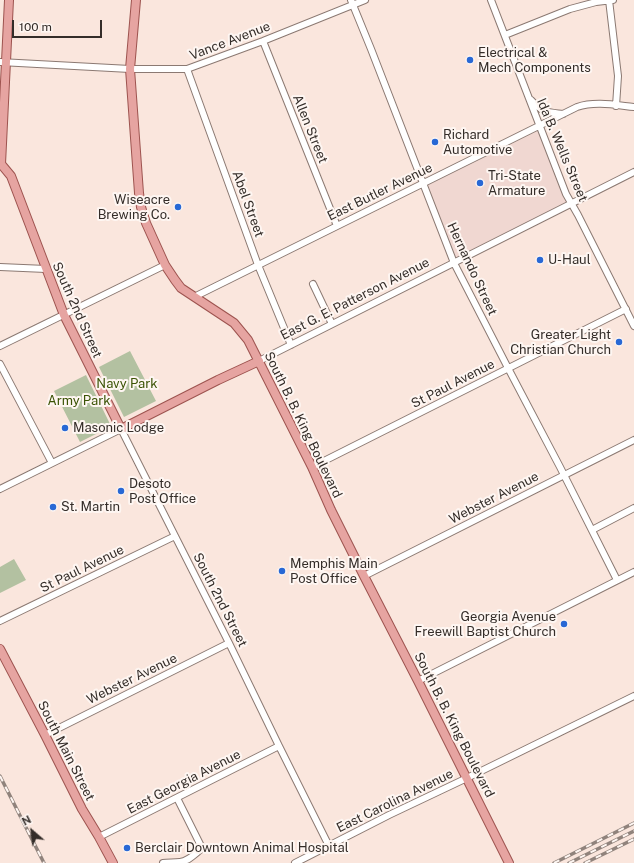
<!DOCTYPE html>
<html>
<head>
<meta charset="utf-8">
<style>
  body { margin:0 }
  #map { position:relative; width:634px; height:863px; overflow:hidden; background:#fae6dd; font-family:"Public Sans",sans-serif }
  canvas { display:block }
  .north { position:absolute; left:12px; top:811px; width:40px; height:40px; -webkit-text-stroke:3px #fef6f2; paint-order:stroke; rotate:332deg; font-size:11px; font-weight:700; line-height:16px; text-align:center; color:#342d29 }
  .north::after { content:''; display:block; margin:auto; width:14px; height:18px; background:#342d29; clip-path:polygon(50% 0,100% 100%,50% 72%,0 100%) }
  .scale { position:absolute; left:12px; top:20px; width:90px; height:18px; box-sizing:border-box; border:2px solid #342d29; border-top:0; padding-left:5px; font-size:12px; line-height:14px; white-space:nowrap; color:#342d29; -webkit-text-stroke:3px #fef6f2; paint-order:stroke }
</style>
</head>
<body>
<div id="map">
<canvas width="634" height="863"></canvas>
<div class="north">N</div>
<div class="scale">100 m</div>
</div>
<script>
const g = document.querySelector('canvas').getContext('2d');
g.lineJoin = 'round';
function paint(path, color) {
  g.fillStyle = color;
  g.fill(path, 'evenodd');
}
function strokePath(path, color, width, dash) {
  g.strokeStyle = color;
  g.lineWidth = width;
  g.lineCap = dash ? 'butt' : 'round';
  g.setLineDash(dash || []);
  g.stroke(path);
}
function drawText(font, color, halo, rows, align = 'center') {
  g.font = font + ' "Public Sans",sans-serif';
  g.lineWidth = 4;
  g.setLineDash([]);
  g.textBaseline = 'middle';
  g.strokeStyle = halo;
  g.fillStyle = color;
  for (const [text, x, y, turn = 0] of rows) {
    g.save();
    g.translate(x, y);
    g.rotate((+turn || 0) * Math.PI / 180);
    g.textAlign = isNaN(turn) ? turn : align;
    if (halo) g.strokeText(text, 0, 0);
    g.fillText(text, 0, 0);
    g.restore();
  }
}
const industrial = new Path2D(`
  M538,131L568,203L456,258L427,185Z`);
const green = new Path2D(`
  M130,351L156,401L124,417L99,367Z
  M86,375L110,424V427L80,442L54,391Z
  M14,559L26,580L0,593V567Z`);
const minor = new Path2D(`
  M351,0L371,49L454,263L508,368L560,467L617,580
  M491,0L566,194L578,215L634,326
  M609,0L618,76L616,106
  M505,35L570,9L596,2L613,0
  M263,41L337,226
  M0,62L130,69H187L263,41L365,0
  M187,69L258,265L291,345
  M531,100C543,113 546,112 563,114
  M0,267L46,269
  M313,284L332,324
  M194,297L577,107C595,101 615,105 634,107
  M0,346L165,265
  M259,361L634,172
  M0,364L52,463
  M312,467L626,309
  M0,489L121,429L229,643L279,746L329,846
  M592,530L634,508
  M364,576L634,440
  M0,621L175,536
  M418,681L634,572
  M45,735L229,643
  M99,837L279,746
  M163,863C168,862 174,863 180,862C188,861 194,855 200,850L201,846L177,798
  M295,863L389,815L467,778L634,696`);
const major = new Path2D(`
  M9,0L1,164L11,176L64,315L121,429L218,380L259,361
  M136,0L130,69L139,193L141,207L146,223L165,265L175,280L181,288L234,323L248,340L312,467L331,510L364,576L418,681L509,863
  M0,649L45,735L82,809L99,837L113,863`);
const rail = new Path2D(`
  M0,776L44,863
  M554,863L634,823
  M569,863L634,831
  M585,863L634,839`);
const markers = [
  [470,60,4,"#2868d5"],
  [435,142,4,"#2868d5"],
  [480,183,4,"#2868d5"],
  [178,207,4,"#2868d5"],
  [540,260,4,"#2868d5"],
  [619,342,4,"#2868d5"],
  [65,428,4,"#2868d5"],
  [121,491,4,"#2868d5"],
  [53,507,4,"#2868d5"],
  [282,571,4,"#2868d5"],
  [564,624,4,"#2868d5"],
  [127,848,4,"#2868d5"]
];
const streetNames = [
  ["Vance Avenue",230,41,-21],
  ["Allen Street",310,129,68],
  ["Ida B. Wells Street",562,150,67],
  ["East Butler Avenue",380,192,-26],
  ["Abel Street",248,204,70],
  ["Hernando Street",472,269,65],
  ["East G. E. Patterson Avenue",355,299,-27],
  ["South 2nd Street",77,310,66],
  ["St Paul Avenue",453,384,-27],
  ["South B. B. King Boulevard",303,425,64],
  ["Webster Avenue",494,498,-27],
  ["St Paul Avenue",82,569,-26],
  ["South 2nd Street",220,600,63],
  ["Webster Avenue",132,679,-26],
  ["South B. B. King Boulevard",454,725,63],
  ["South Main Street",66,751,63],
  ["East Georgia Avenue",184,782,-27],
  ["East Carolina Avenue",395,801,-26]
];
const poiNames = [
  ["Electrical &",478,53],
  ["Mech Components",478,68],
  ["Richard",443,135],
  ["Automotive",443,150],
  ["Tri-State",488,176],
  ["Armature",488,191],
  ["Wiseacre",170,200,"right"],
  ["Brewing Co.",170,215,"right"],
  ["U-Haul",548,260],
  ["Greater Light",611,335,"right"],
  ["Christian Church",611,350,"right"],
  ["Masonic Lodge",73,428],
  ["Desoto",129,484],
  ["Post Office",129,499],
  ["St. Martin",61,507],
  ["Memphis Main",290,564],
  ["Post Office",290,579],
  ["Georgia Avenue",556,617,"right"],
  ["Freewill Baptist Church",556,632,"right"],
  ["Berclair Downtown Animal Hospital",135,848]
];
const parkNames = [
  ["Navy Park",127,384],
  ["Army Park",79,401]
];
paint(industrial, '#f0d7d1');
paint(green, '#b3c1a1');
strokePath(minor, '#8b7972', 8);
strokePath(major, '#9d534f', 10);
strokePath(minor, '#fff', 6);
strokePath(major, '#e6a4a1', 8);
strokePath(rail, '#90837c', 3.5);
strokePath(rail, '#fef6f2', 2, [6]);
for (const [x, y, r, color] of markers) {
  const dot = new Path2D();
  dot.arc(x, y, r, 0, 2 * Math.PI);
  g.fillStyle = color;
  g.fill(dot);
  strokePath(dot, '#fef6f2', 1.5);
}
drawText('13px', '#342d29', '#fef6f2', streetNames);
drawText('13px', '#342d29', '#fef6f2', poiNames, 'left');
drawText('13px', '#3b5305', '#fef6f2', parkNames);
</script>
</body>
</html>
